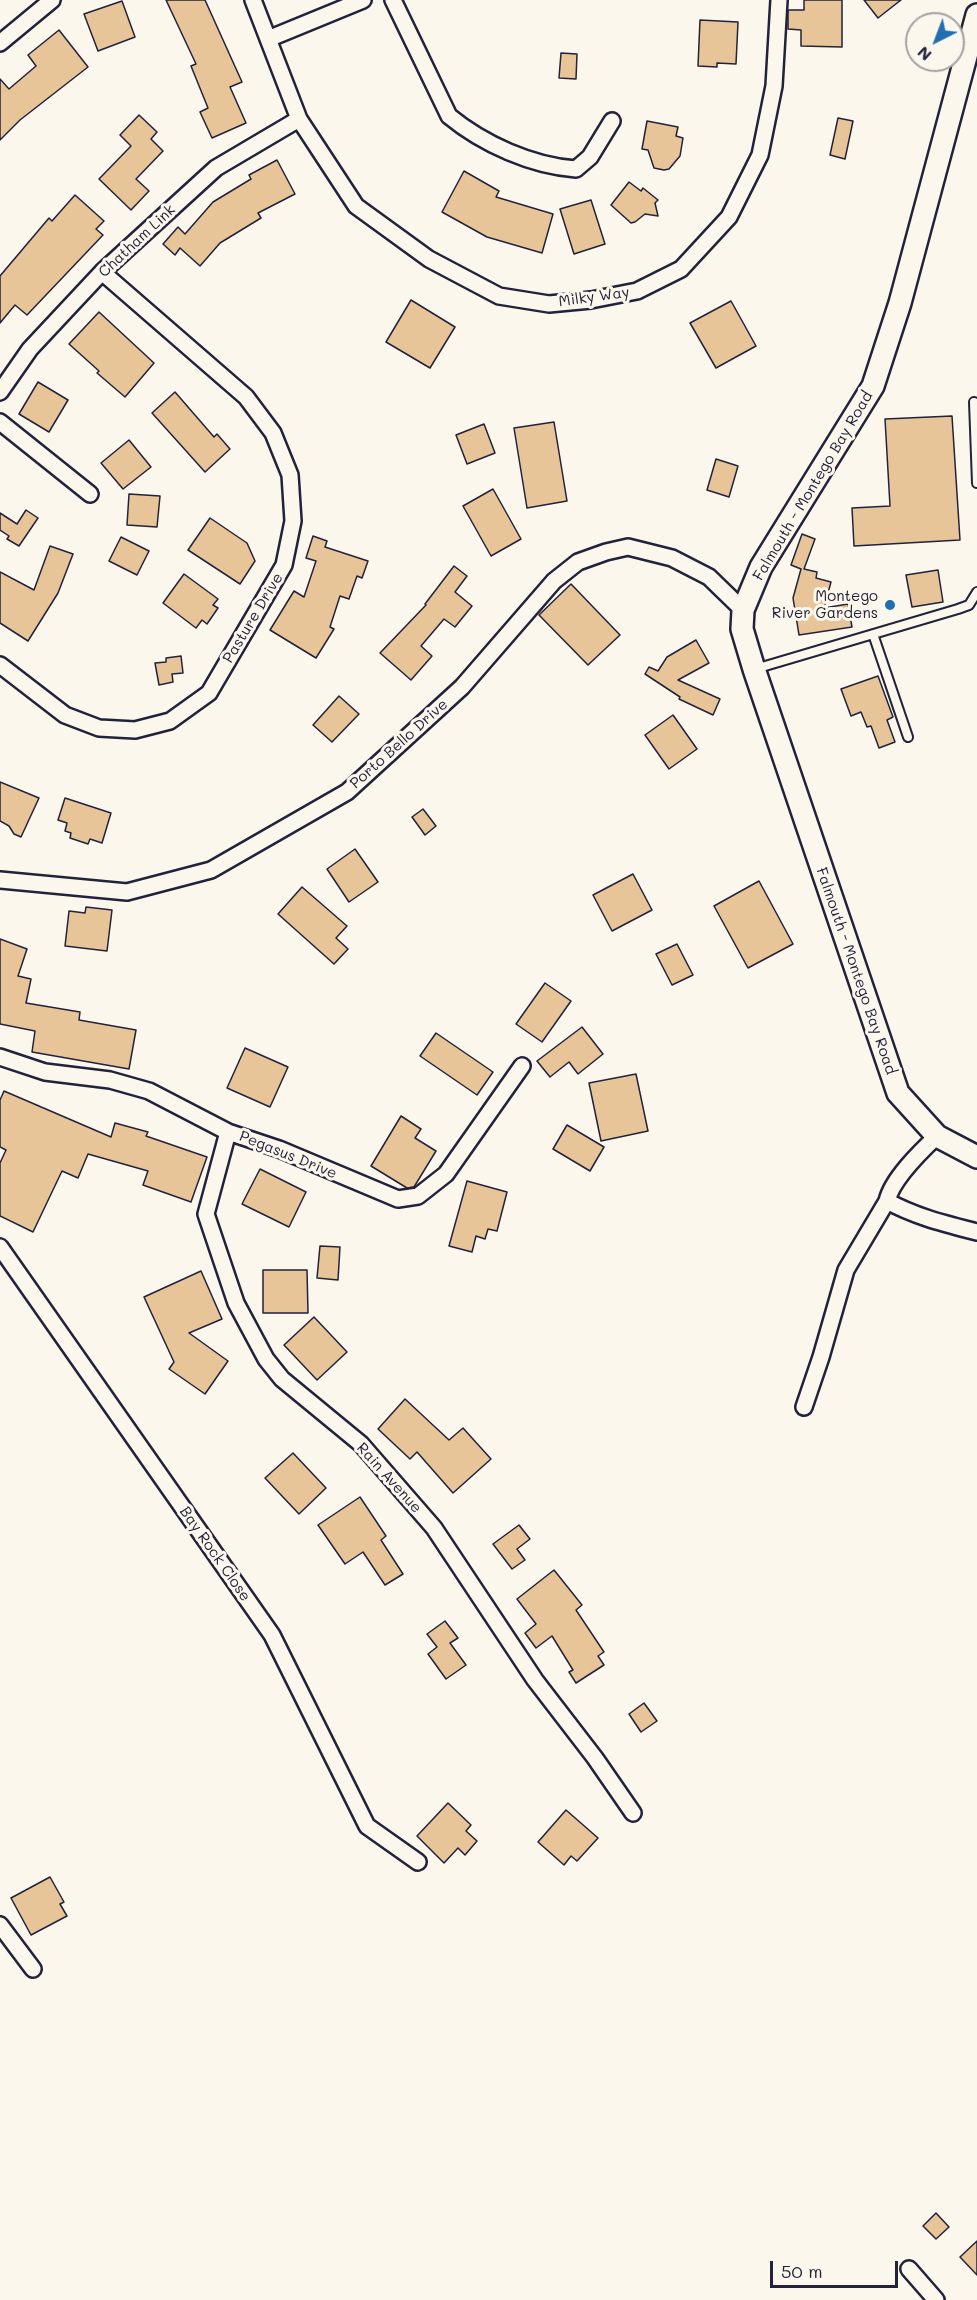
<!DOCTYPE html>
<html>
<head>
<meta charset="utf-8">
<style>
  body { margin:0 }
  #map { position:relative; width:977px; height:2300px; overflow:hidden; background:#fbf7ec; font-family:Mali,sans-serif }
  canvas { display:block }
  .north { position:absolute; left:905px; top:12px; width:60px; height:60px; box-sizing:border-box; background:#fbf7ec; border:2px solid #a4a2a5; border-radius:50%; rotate:222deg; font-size:16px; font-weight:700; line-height:24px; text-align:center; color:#22223b }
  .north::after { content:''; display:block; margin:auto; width:21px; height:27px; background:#1f6fb2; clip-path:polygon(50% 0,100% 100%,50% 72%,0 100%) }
  .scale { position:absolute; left:770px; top:2261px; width:128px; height:27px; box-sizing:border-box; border:3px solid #22223b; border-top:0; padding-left:8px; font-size:18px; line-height:21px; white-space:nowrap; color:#22223b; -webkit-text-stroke:4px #fbf7ec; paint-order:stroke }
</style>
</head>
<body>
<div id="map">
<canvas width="977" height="2300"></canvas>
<div class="north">N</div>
<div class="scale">50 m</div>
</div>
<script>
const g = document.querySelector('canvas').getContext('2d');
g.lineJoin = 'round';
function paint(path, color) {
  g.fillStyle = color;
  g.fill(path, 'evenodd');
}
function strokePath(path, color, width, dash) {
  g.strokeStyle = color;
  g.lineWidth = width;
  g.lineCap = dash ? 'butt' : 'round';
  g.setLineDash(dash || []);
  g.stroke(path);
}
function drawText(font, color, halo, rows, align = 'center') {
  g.font = font + ' Mali,sans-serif';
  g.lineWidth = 6;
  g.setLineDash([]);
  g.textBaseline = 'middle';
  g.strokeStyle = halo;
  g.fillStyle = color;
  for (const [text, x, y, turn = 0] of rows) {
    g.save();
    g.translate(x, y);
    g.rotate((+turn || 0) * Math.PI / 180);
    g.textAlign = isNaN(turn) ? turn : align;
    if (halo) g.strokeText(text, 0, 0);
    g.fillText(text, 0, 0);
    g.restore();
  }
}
const building = new Path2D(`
  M166,0H205L242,82L230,87L246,123L212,138L200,112L208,108L191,66L196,64Z
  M804,0H842V47L801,46V30L788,29V10H804Z
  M864,0H901L878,18Z
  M122,1L135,37L98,51L84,14Z
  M700,20L738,22L736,64L717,63V67L698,66Z
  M59,30L88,67L20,120L0,140V79L9,89L36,66L28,55Z
  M561,53L577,54L576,79L559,78Z
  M139,115L157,132L151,139L163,151L136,179L149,191L131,210L99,179L131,146L120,135Z
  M838,118L853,121L845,159L830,155Z
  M647,121L678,127L676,136L683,138L680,156L669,169L664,170L654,168L648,150L642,149Z
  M277,160L295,194L258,213L261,218L220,243L200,266L180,248L175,255L163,244L178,227L185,234L213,202L251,179L249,175Z
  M464,171L499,191L496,197L553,214L542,253L487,237L442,212Z
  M629,182L641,191L643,188L658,200L655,203L658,216L645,214L635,222L631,223L611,205Z
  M75,195L104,221L96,229L103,235L27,315L15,305L0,323V276L49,218L52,221Z
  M591,200L605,244L574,254L560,209Z
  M411,300L455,327L430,368L386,342Z
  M731,301L756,346L716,368L690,323Z
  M99,312L154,363L125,397L97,373L99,371L69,344Z
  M38,382L68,400L49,432L19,414Z
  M175,392L214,437L217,434L230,449L205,472L152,413Z
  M952,416L960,540L854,546L852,508L890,506L885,419Z
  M554,422L567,501L527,508L514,428Z
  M484,424L495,453L467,464L456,435Z
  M129,440L151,467L123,489L101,463Z
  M716,459L738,466L729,497L707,490Z
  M493,489L521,539L491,556L463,506Z
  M129,494L160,496L157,527L127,525Z
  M26,510L38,518L19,546L7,539L9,536L0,530V513L17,524Z
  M210,518L247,543L255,561L240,584L188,550Z
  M802,534L815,539L804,569L817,572L816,578L831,582L824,608L848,604L852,627L799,635L793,598L801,569L791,565Z
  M313,536L327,541L325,547L368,561L362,578L357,576L349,599L340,596L330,627L334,629L316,658L270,630L294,591L304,597L316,561L306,558Z
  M121,537L149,551L137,575L109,561Z
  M50,546L73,554L58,593L28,641L0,623V572L34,590Z
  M454,566L467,576L455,592L472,606L455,627L444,619L421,646L432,656L411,680L380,653L426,605L425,604Z
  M938,570L943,602L912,607L906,575Z
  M184,574L218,599L213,605L218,608L207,624L202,620L196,628L163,603Z
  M571,584L620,635L588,665L539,615Z
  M696,640L709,663L678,680L720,699L713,715L679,699L680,697L645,674L649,667L658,671L667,657Z
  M181,656L183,673L172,674L173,682L159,685L155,663L166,662V658Z
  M878,676L893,717L887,720L895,742L879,748L871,726L867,727L861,712L851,716L841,689Z
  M339,696L359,714L332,742L313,725Z
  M673,715L697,749L669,769L645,735Z
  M0,782L39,798L21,837L14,834L9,826L0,821Z
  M65,798L111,813L102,843L90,839L88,844L70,838L71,833L65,831L67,823L58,820Z
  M423,809L436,826L425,835L412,817Z
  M355,849L378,882L349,902L327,869Z
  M633,874L652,910L612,931L593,895Z
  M759,881L793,944L748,968L714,906Z
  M302,887L347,926L336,938L348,949L334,964L278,914Z
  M86,907L112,910L107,951L65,946L69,911L85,913Z
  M0,939L27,949L18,976L31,979L26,1003L80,1012L79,1020L136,1030L129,1069L32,1052L35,1031L0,1024Z
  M677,944L693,975L672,985L656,954Z
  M545,983L571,1001L542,1042L516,1024Z
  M582,1027L603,1054L578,1074L569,1062L550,1077L537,1061Z
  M436,1033L493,1072L477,1095L420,1056Z
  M245,1048L288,1067L270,1107L227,1088Z
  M636,1074L648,1131L601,1141L589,1083Z
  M4,1091L111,1137L115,1123L148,1132L146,1136L207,1157L191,1202L143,1185L148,1171L88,1154L78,1178L62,1171L33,1232L0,1216V1163L6,1150L0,1147V1100Z
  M401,1116L421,1129L415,1138L436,1151L414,1187L407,1188L371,1166Z
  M567,1125L604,1147L590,1171L553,1149Z
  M260,1169L306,1192L289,1227L242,1204Z
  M467,1181L507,1192L497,1231L488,1229L485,1239L476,1236L472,1252L449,1246Z
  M320,1246L340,1247L338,1280L317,1278Z
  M263,1270H307L308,1313H263Z
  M201,1271L222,1319L189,1333L228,1361L205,1394L169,1369L174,1362L144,1297Z
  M314,1317L347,1352L317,1380L284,1345Z
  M405,1399L449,1440L463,1428L491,1459L453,1493L417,1452L410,1459L378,1429Z
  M293,1453L326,1488L299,1514L265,1478Z
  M360,1497L386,1536L381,1540L403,1574L385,1585L363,1552L345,1564L318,1525Z
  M519,1525L530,1539L517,1549L525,1560L512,1569L493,1544Z
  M554,1570L582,1605L576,1610L604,1652L598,1656L604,1665L576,1683L569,1672L573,1670L552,1636L536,1648L525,1633L536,1624L517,1599Z
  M445,1621L458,1638L450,1643L466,1665L446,1679L428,1654L437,1647L427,1634Z
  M644,1703L657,1721L641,1732L629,1714Z
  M448,1803L471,1825L466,1831L477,1841L465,1855L458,1848L444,1863L417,1836Z
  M566,1810L598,1838L577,1861L571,1856L564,1865L538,1842Z
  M50,1877L64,1902L60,1904L67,1916L31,1935L11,1898Z
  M936,2213L949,2227L936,2239L923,2226Z
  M977,2241V2275L960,2257Z`);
const service = new Path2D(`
  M974,402L977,483
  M873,634L908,737
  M755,669L958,609L969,605L977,592`);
const minor = new Path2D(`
  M253,0L299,119L356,206L429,259L499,296L549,304L591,300L637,291L681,269L729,217L760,155L774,86L779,0
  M393,0L449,116C483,144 532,166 576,169L590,157L612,121
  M268,39L363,0
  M0,43L52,0
  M0,392L30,349L102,272L216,168L299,119
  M0,422L90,494
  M0,665L65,715L99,728L135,730L170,721L209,693L284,565L293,521L290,475L273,433L246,397L102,272
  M0,880L127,892L211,870L347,792L462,687L554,581L578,562L606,552L628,547L672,558L709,577L743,610
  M0,1057L45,1072L110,1080L149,1091L228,1132L279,1149L398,1199L418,1196L446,1174L522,1066
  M228,1132L206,1214L236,1303L266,1359L282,1379L361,1444L434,1528L535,1680L595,1758L633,1813
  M937,1136C920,1152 892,1179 887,1201C916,1217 946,1224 977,1232
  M0,1247L272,1635L367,1826L418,1862
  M804,1407L821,1357L846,1270L887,1201
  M0,1925L33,1969
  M909,2269L936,2300`);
const secondary = new Path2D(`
  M977,15L900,303L873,386L761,567L743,610L742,629L754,669L898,1093L937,1136L977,1157`);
const markers = [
  [890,605,6,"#1f6fb2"]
];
const streetNames = [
  ["Chatham Link",137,241,-43],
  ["Milky Way",594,297,-8],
  ["Falmouth - Montego Bay Road",813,486,-59],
  ["Pasture Drive",253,618,-59],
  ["Porto Bello Drive",399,744,-42],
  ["Falmouth - Montego Bay Road",856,971,71],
  ["Pegasus Drive",288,1155,22],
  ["Rain Avenue",389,1478,48],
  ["Bay Rock Close",215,1554,55]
];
const poiNames = [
  ["Montego",878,596],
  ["River Gardens",878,613]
];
paint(building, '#e7c598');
strokePath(building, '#22223b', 1.5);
strokePath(service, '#22223b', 12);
strokePath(minor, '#22223b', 20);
strokePath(secondary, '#22223b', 26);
strokePath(service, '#fbf7ec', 8);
strokePath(minor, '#fbf7ec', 15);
strokePath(secondary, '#fbf7ec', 21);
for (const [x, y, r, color] of markers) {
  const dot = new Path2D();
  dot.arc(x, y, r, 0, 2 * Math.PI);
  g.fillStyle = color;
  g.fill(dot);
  strokePath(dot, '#fbf7ec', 2);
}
drawText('15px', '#22223b', '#fbf7ec', streetNames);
drawText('15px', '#22223b', '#fbf7ec', poiNames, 'right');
</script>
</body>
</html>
